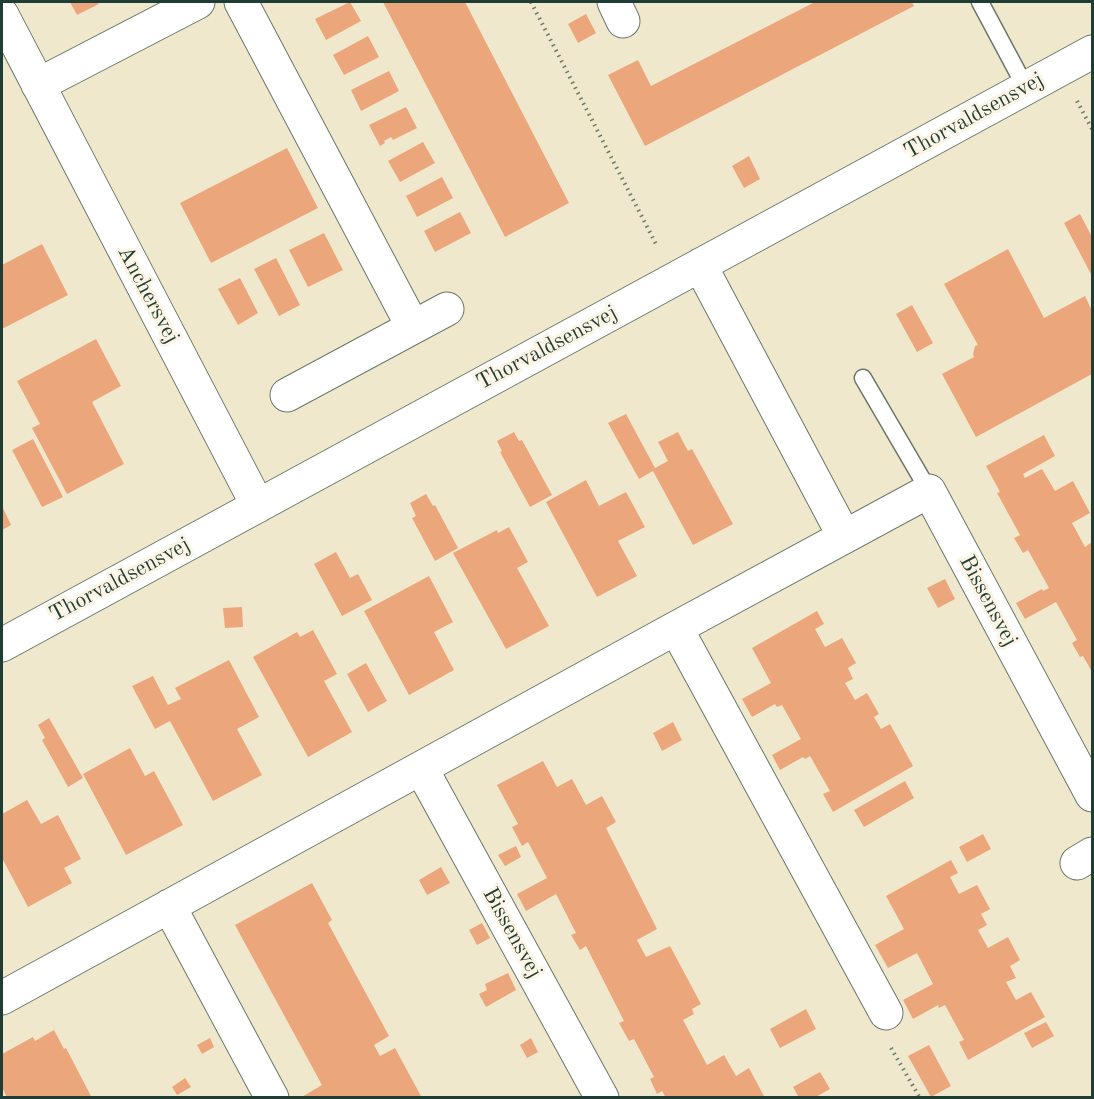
<!DOCTYPE html>
<html>
<head>
<meta charset="utf-8">
<style>
  body { margin:0 }
  #map { position:relative; width:1094px; height:1099px; overflow:hidden; background:#f0e8cc; font-family:"Old Standard TT",serif }
  canvas { display:block }
  .frame { position:absolute; inset:0; border:3px solid #1f3d34; pointer-events:none }
</style>
</head>
<body>
<div id="map">
<canvas width="1094" height="1099"></canvas>
<div class="frame"></div>
</div>
<script>
const g = document.querySelector('canvas').getContext('2d');
g.lineJoin = 'round';
function paint(path, color) {
  g.fillStyle = color;
  g.fill(path, 'evenodd');
}
function strokePath(path, color, width, dash) {
  g.strokeStyle = color;
  g.lineWidth = width;
  g.lineCap = dash ? 'butt' : 'round';
  g.setLineDash(dash || []);
  g.stroke(path);
}
function drawText(font, color, halo, rows, align = 'center') {
  g.font = font + ' "Old Standard TT",serif';
  g.lineWidth = 6;
  g.setLineDash([]);
  g.textBaseline = 'middle';
  g.strokeStyle = halo;
  g.fillStyle = color;
  for (const [text, x, y, turn = 0] of rows) {
    g.save();
    g.translate(x, y);
    g.rotate((+turn || 0) * Math.PI / 180);
    g.textAlign = isNaN(turn) ? turn : align;
    if (halo) g.strokeText(text, 0, 0);
    g.fillText(text, 0, 0);
    g.restore();
  }
}
const building = new Path2D(`
  M70,2H97L99,4L77,15Z
  M350,2L361,21L326,40L315,19Z
  M383,2H465L569,203L505,237Z
  M815,2H912L914,6L645,146L608,75L638,60L651,86Z
  M586,14L596,33L578,43L568,24Z
  M368,36L379,57L344,75L333,55Z
  M389,71L399,91L361,111L351,90Z
  M406,107L417,128L393,140L391,137L384,141L385,143L380,146L369,125Z
  M423,142L435,163L400,182L388,161Z
  M287,148L318,208L211,263L180,203Z
  M749,156L760,179L744,188L732,166Z
  M442,177L453,198L417,217L406,196Z
  M460,212L471,233L435,252L424,231Z
  M1080,214L1092,237V276L1064,223Z
  M324,233L343,270L308,287L289,250Z
  M42,244L68,295L2,329V265Z
  M1008,249L1044,318L1085,296L1092,311V374L976,437L942,374L974,357L973,354L975,346L978,345L944,284Z
  M276,258L300,305L279,316L254,269Z
  M240,278L258,313L238,325L218,289Z
  M912,305L933,343L917,352L896,314Z
  M96,339L121,386L92,402L124,464L67,494L32,428L40,424L17,381Z
  M626,414L655,468L668,461L658,442L678,432L688,451L692,449L733,524L693,545L653,471L639,479L608,423Z
  M514,432L519,441L522,440L552,495L530,507L500,452L502,451L497,441Z
  M1044,435L1055,456L1023,474L1025,478L1042,469L1055,491L1073,481L1090,513L1072,523L1085,547L1092,542V670H1091L1083,656L1080,657L1072,643L1077,640L1056,602L1025,619L1016,603L1042,589L1043,591L1049,588L1028,550L1023,553L1014,538L1020,535L997,493L1000,492L986,466Z
  M33,439L63,497L42,507L12,450Z
  M586,480L599,506L626,492L645,527L618,541L637,576L597,597L546,502Z
  M426,494L433,506L435,505L458,548L435,561L412,518L416,516L410,503Z
  M2,506L11,525L2,530Z
  M509,527L528,562L517,568L549,626L506,649L453,553L497,530L498,533Z
  M336,552L350,578L358,574L372,600L342,616L314,564Z
  M429,576L453,622L434,632L454,670L409,695L364,611Z
  M945,579L955,599L938,608L927,588Z
  M242,607L243,627L225,628L223,608Z
  M817,611L824,624L815,629L825,647L842,638L856,663L848,668L853,679L845,683L855,700L867,693L879,714L874,717L881,729L890,724L913,766L833,812L823,794L830,791L810,756L805,759L803,757L780,770L772,755L801,739L782,705L777,707L775,704L752,717L742,699L771,683L752,648Z
  M313,630L337,674L324,681L352,732L308,757L253,657L297,632L300,637Z
  M229,660L259,717L237,729L262,775L213,801L170,721L155,729L132,686L153,676L168,705L181,699L175,688Z
  M366,663L387,701L368,712L347,674Z
  M49,718L83,778L68,787L42,740L45,738L38,725Z
  M673,722L682,740L662,751L653,733Z
  M130,748L145,776L154,771L183,825L126,855L83,774Z
  M543,761L557,787L572,779L586,805L602,796L616,822L606,828L657,929L637,940L646,957L670,946L701,1004L692,1009L694,1014L683,1020L707,1065L724,1055L736,1076L749,1068L765,1098H666L662,1091L657,1094L650,1079L654,1077L634,1039L629,1041L619,1023L624,1021L586,946L580,950L571,935L576,933L556,894L526,911L517,894L547,878L528,842L522,846L512,827L518,824L497,785Z
  M905,781L914,798L864,827L854,810Z
  M27,800L41,824L58,815L81,859L64,868L72,883L28,907L2,858V814Z
  M983,834L991,849L967,862L959,847Z
  M516,846L521,857L505,866L498,855Z
  M951,860L958,873L950,877L959,894L977,885L990,909L981,914L987,925L978,930L988,948L1008,937L1020,960L1010,966L1016,978L1006,982L1016,1000L1031,992L1045,1017L968,1060L959,1042L964,1040L945,1005L939,1008L938,1005L913,1019L903,1000L933,984L917,953L888,968L875,945L904,929L886,896Z
  M441,867L450,883L427,895L419,880Z
  M312,883L332,920L328,923L389,1036L374,1045L380,1056L395,1048L422,1098H300L322,1085L235,925Z
  M482,923L490,938L477,945L469,930Z
  M508,973L516,990L486,1007L479,994L487,990L485,984Z
  M806,1009L816,1029L780,1048L770,1029Z
  M1046,1022L1054,1036L1032,1048L1024,1033Z
  M54,1030L64,1049L66,1048L92,1098H7L2,1087V1054L33,1037L35,1041Z
  M210,1038L214,1047L202,1054L197,1045Z
  M531,1038L538,1052L527,1058L520,1045Z
  M929,1045L951,1086L931,1097L908,1056Z
  M820,1072L830,1089L814,1098H799L793,1087Z
  M185,1078L191,1087L177,1095L172,1087Z`);
const path = new Path2D(`
  M531,2L657,246
  M1077,101L1092,129
  M891,1048L920,1098`);
const lane = new Path2D(`
  M980,2L1026,88
  M863,378L929,491`);
const street = new Path2D(`
  M241,2L413,327
  M614,2L623,21
  M2,15L258,506
  M38,85L198,2
  M700,265L844,536
  M287,395L447,309
  M676,628L886,1013
  M2,645L1092,52
  M421,768L602,1098
  M1077,863L1092,854
  M169,906L272,1098
  M2,998L676,628L929,491L1092,795`);
const streetNames = [
  ["Thorvaldsensvej",974,116,-29],
  ["Anchersvej",148,295,62],
  ["Thorvaldsensvej",547,348,-28],
  ["Thorvaldsensvej",120,580,-28],
  ["Bissensvej",988,601,62],
  ["Bissensvej",512,933,61]
];
paint(building, '#eca67b');
strokePath(lane, '#687969', 19);
strokePath(street, '#687969', 35);
strokePath(path, '#687969', 4, [1.5, 4.5]);
strokePath(lane, '#fff', 16);
strokePath(street, '#fff', 33);
drawText('22px', '#1f3d34', '#fcf5e5', streetNames);
</script>
</body>
</html>
